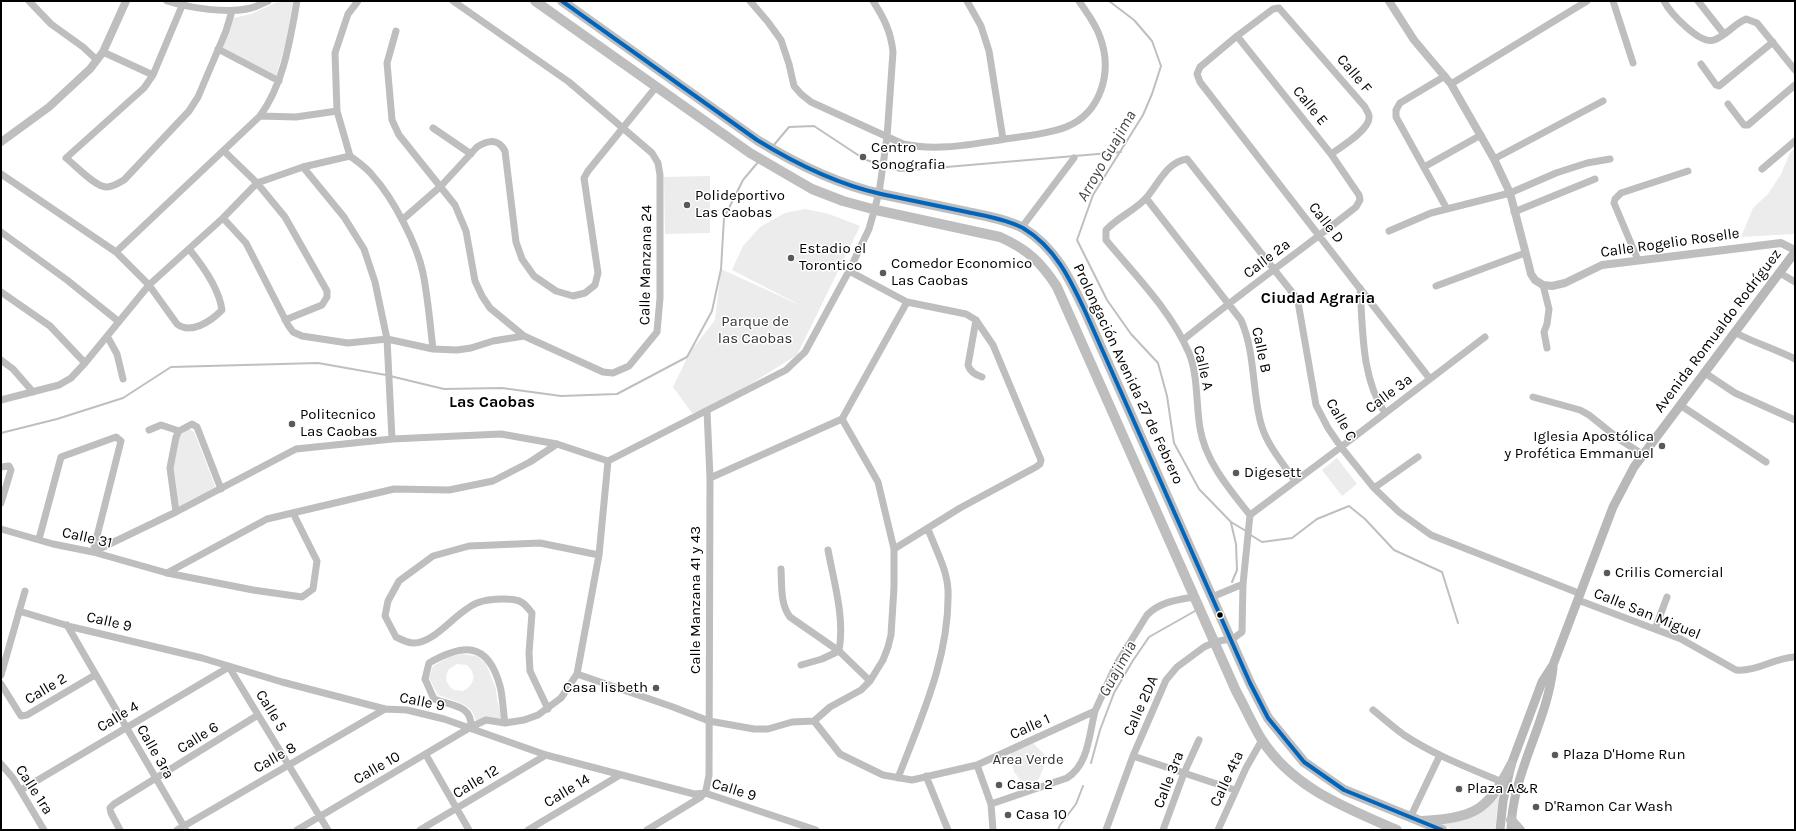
<!DOCTYPE html>
<html>
<head>
<meta charset="utf-8">
<style>
  body { margin:0 }
  #map { position:relative; width:1796px; height:831px; overflow:hidden; background:#fff; font-family:Karla,sans-serif }
  canvas { display:block }
  .frame { position:absolute; inset:0; border:2px solid #000; pointer-events:none }
</style>
</head>
<body>
<div id="map">
<canvas width="1796" height="831"></canvas>
<div class="frame"></div>
</div>
<script>
const g = document.querySelector('canvas').getContext('2d');
g.lineJoin = 'round';
function paint(path, color) {
  g.fillStyle = color;
  g.fill(path, 'evenodd');
}
function strokePath(path, color, width, dash) {
  g.strokeStyle = color;
  g.lineWidth = width;
  g.lineCap = dash ? 'butt' : 'round';
  g.setLineDash(dash || []);
  g.stroke(path);
}
function drawText(font, color, halo, rows, align = 'center') {
  g.font = font + ' Karla,sans-serif';
  g.lineWidth = 3;
  g.setLineDash([]);
  g.textBaseline = 'middle';
  g.strokeStyle = halo;
  g.fillStyle = color;
  for (const [text, x, y, turn = 0] of rows) {
    g.save();
    g.translate(x, y);
    g.rotate((+turn || 0) * Math.PI / 180);
    g.textAlign = isNaN(turn) ? turn : align;
    if (halo) g.strokeText(text, 0, 0);
    g.fillText(text, 0, 0);
    g.restore();
  }
}
const green = new Path2D(`
  M280,1H293L286,42L276,76L220,47L233,18L251,14Z
  M1795,148V232L1793,234L1741,237L1753,208L1768,194L1781,174L1790,153Z
  M710,176V233L665,234L664,177Z
  M805,209L829,214L860,226L797,355L707,411L692,413L673,387L690,352L715,320L721,269L804,307L732,270L743,246L760,227L785,213Z
  M188,428L194,432L216,488L179,508L171,470L178,438Z
  M1337,458L1357,484L1342,496L1322,470Z
  M462,654L477,656L486,664L496,689L497,700L502,719L486,717L476,722C474,703 453,701 438,695L429,678L433,666L449,657ZM457,664L467,665C477,674 475,685 463,691L454,690C446,685 444,677 449,669Z
  M1031,741L1044,754V766L1039,779L1024,784L1014,772L1010,751Z
  M1499,793L1495,830H1454L1434,823L1448,822Z`);
const stream = new Path2D(`
  M1109,1L1134,20L1152,41L1161,66L1152,94L1143,115L1093,195L1077,240L1107,300L1131,334L1158,363L1167,396L1174,443L1199,489L1231,522L1246,531
  M773,146L789,127L814,126L864,159L880,165
  M885,166L900,171L1121,152
  M390,376L444,389L502,388L561,396L617,394L687,357L712,311L721,269L724,218L743,180L759,161
  M1,433L57,419L123,398L171,367L318,363L386,375
  M1231,523L1236,544L1237,570L1232,582
  M1249,534L1262,542L1292,538L1317,519L1349,506L1365,519L1394,550L1442,572L1458,623
  M1091,763L1100,730L1114,693L1132,662L1149,637L1195,611
  M1058,830L1060,825L1076,804L1083,786`);
const minor = new Path2D(`
  M29,1L51,24L83,47L97,60
  M167,1C190,8 227,14 251,8C257,7 263,3 268,1
  M184,1L153,75L144,88L66,158C75,165 96,188 107,187C113,187 119,183 124,180L189,111L198,97L226,31L232,11
  M750,1L768,22L781,40L789,64L794,86L801,94L811,102L903,144C936,151 967,145 1000,140C1021,136 1046,135 1066,127C1101,113 1113,72 1100,37C1096,24 1087,13 1079,1
  M967,1L981,26L989,51L1003,139
  M1613,1L1633,63
  M1664,1C1670,13 1700,45 1714,40C1726,36 1734,24 1746,19L1757,23L1795,70
  M1698,1L1724,34
  M396,31L387,63L392,120L399,135L455,205L466,231L475,281L482,296L490,308L524,336L603,372L613,373L629,366L657,332L660,298V175L658,163L652,153L569,82L453,1
  M218,49L279,81
  M103,52L153,75
  M1701,64L1716,85L1719,86L1773,42
  M1445,76L1400,103L1396,110V117L1447,209
  M1451,84L1587,1
  M1728,104L1744,125H1748L1795,85
  M260,116L296,117L337,111
  M433,128L471,154
  M224,151L257,183L285,217L327,291V297L322,305L285,320
  M1331,154C1341,147 1371,129 1369,116C1369,113 1366,110 1365,107L1279,8L1273,9L1237,36L1200,67L1197,74L1200,82L1430,379
  M350,156C358,162 367,168 373,176C393,198 417,244 423,273C428,298 430,324 433,349
  M350,156L337,111L335,53L348,14L358,1
  M1494,159L1603,101
  M303,167L344,217L364,249L375,282L387,339L392,439
  M1424,167L1481,135
  M1762,169L1795,141
  M1,174L116,252L149,285L177,324C191,335 211,321 222,310C219,288 203,266 189,249
  M1146,198L1241,320C1255,352 1252,387 1260,420C1265,443 1282,462 1295,481
  M1514,212L1595,179
  M223,218L246,243L288,325L293,332L302,336L348,343L387,339L433,349L457,350L471,348L493,341L524,336
  M402,220L441,186L477,147C488,140 498,138 505,151L516,242L522,259L534,276L556,291L573,296L585,293L595,285L598,273L584,178L588,171L656,87
  M1022,227L1074,158
  M1389,231L1431,213L1510,193L1556,173L1587,163L1610,159
  M1,232L67,280L118,321
  M116,252L260,116C284,83 290,40 297,1
  M1638,260L1614,203L1615,199L1621,193L1688,171
  M849,271L907,302L966,314L976,320L993,345L1041,460L1040,464L1036,467L960,508L894,549
  M1780,273L1795,282
  M1543,285L1549,309L1547,324L1544,332L1547,348
  M1436,286L1525,253
  M1360,288C1363,329 1361,378 1385,413
  M1,292L50,326L85,363
  M976,320L968,365C970,372 976,375 982,377
  M1736,333C1755,343 1775,349 1795,359
  M107,336L117,354L123,379
  M1183,340C1239,294 1299,252 1356,207L1360,200L1359,195L1331,154L1237,36
  M1,360L13,369L33,392
  M1705,373L1735,393L1795,420
  M1533,397L1580,410L1589,415L1619,439L1642,454
  M1,400L59,385L71,378L85,363L149,285L223,218L257,183L303,167L350,156
  M1680,405L1766,462
  M842,419L907,302
  M149,430L161,425L179,431
  M608,461L786,370L805,352L849,271L869,229L879,193L887,137L893,52C891,32 884,18 873,1
  M1,467L9,466L11,470L1,503
  M710,478L842,419
  M1374,488L1418,457
  M176,512L170,468L176,437L179,431L192,424L197,427L221,489
  M1250,515C1230,490 1205,461 1200,428C1196,405 1198,374 1189,353C1171,311 1135,275 1106,240V230C1118,217 1136,210 1147,197C1159,183 1167,162 1187,159L1295,296L1298,302L1316,405L1328,428L1341,447L1374,488L1399,512L1431,535L1581,594
  M1250,515L1341,447L1485,337
  M1,529L53,544L93,552L167,573L253,590L302,597L313,589L317,561L293,513
  M39,539L61,457L116,437L121,441L93,552
  M828,550C834,583 845,617 839,651L870,681
  M93,552L176,512L296,449L392,439L501,434L557,444L608,461
  M781,569C782,585 780,604 790,617L839,651L822,659L801,665
  M167,573L267,519L394,489L449,490L493,481L530,462L557,444
  M1212,597L1243,584
  M1578,600L1681,639L1736,670C1756,672 1774,658 1795,657
  M19,611L72,627L202,658L282,682L385,709L407,710L444,719L546,755L694,794L705,793L816,830
  M67,625L186,830
  M1655,629L1667,597
  M577,674L673,707L709,721L754,729H768L792,722L814,721
  M1,675L25,591
  M1,684L21,716L27,715L95,675
  M548,709L530,671L529,653L532,613C523,601 519,599 504,599C495,599 484,600 477,603C456,611 435,644 413,643C408,643 400,639 396,637L385,616L388,601L399,581L433,556L469,546L540,543L599,555
  M1373,710C1383,718 1393,727 1404,735C1434,755 1469,768 1502,782
  M814,721L840,754L883,775L912,780L977,765L1095,711L1116,665L1147,615C1160,602 1176,600 1194,597
  M814,721L830,707L861,690L870,681L883,660L888,647L891,635L894,587V549L878,482L842,419
  M471,727C472,705 452,706 434,699L425,679L429,663C464,643 488,642 500,686C503,697 503,711 505,723
  M426,755L469,830
  M1133,756L1235,790
  M1,764L13,778L44,830
  M977,765L991,804L993,830
  M926,776L948,830
  M898,778C921,718 950,656 948,590C947,569 935,548 928,529
  M21,790L229,667L328,830
  M991,804L1067,778C1089,764 1089,734 1095,711
  M1410,818L1440,755
  M120,830L111,813L110,808L114,804L258,715
  M177,830L385,709
  M297,830L471,727L486,720L505,723L524,720L538,715L561,698L577,674L599,555L608,461
  M420,830L546,755
  M528,830L620,775
  M647,830L701,797L706,790L709,775L710,478L707,411
  M1106,830L1133,756L1166,680L1177,667L1204,647L1215,642L1234,638L1242,632L1243,584L1250,515
  M1163,830L1184,773L1199,740
  M1218,830L1246,768L1262,740`);
const tertiary = new Path2D(`
  M1389,1L1414,40L1451,84L1494,159L1510,193L1528,262L1531,274L1535,280L1543,285L1552,286L1565,283L1602,265L1781,243L1795,250
  M1,142L49,107L90,69L103,52L126,1`);
const secondary = new Path2D(`
  M1500,830L1503,801L1511,765L1542,682L1553,665L1613,507L1634,467L1795,252
  M1511,830C1512,773 1547,723 1553,668`);
const primary = new Path2D(`
  M535,1L750,153L812,189L843,201L876,210L1000,237C1027,249 1041,262 1057,287L1236,691C1245,707 1252,724 1262,740C1293,788 1346,808 1397,830
  M562,1L757,140C796,164 836,184 881,194C910,200 939,206 967,212C985,216 1006,219 1023,228C1055,247 1070,279 1085,311L1250,683L1268,718L1304,762L1344,790L1442,830
  M1511,820L1520,830
  M1422,821C1474,817 1486,813 1511,765`);
const bus1 = new Path2D(`
  M562,1L757,140C796,164 836,184 881,194C910,200 939,206 967,212C985,216 1006,219 1023,228C1055,247 1070,279 1085,311L1250,683L1268,718L1304,762L1344,790L1442,830`);
const markers = [
  [863,157,4,"#595959"],
  [687,205,4,"#595959"],
  [791,258,4,"#595959"],
  [883,273,4,"#595959"],
  [292,424,4,"#595959"],
  [1662,446,4,"#595959"],
  [1236,473,4,"#595959"],
  [1607,573,4,"#595959"],
  [1220,615,3.5,"#000"],
  [656,688,4,"#595959"],
  [1555,755,4,"#595959"],
  [999,785,4,"#595959"],
  [1459,789,4,"#595959"],
  [1536,807,4,"#595959"],
  [1008,815,4,"#595959"]
];
const streetNames = [
  ["Calle F",1354,74,50],
  ["Calle E",1310,106,51],
  ["Calle D",1326,223,52],
  ["Calle Rogelio Roselle",1670,243,-8],
  ["Calle 2a",1267,259,-37],
  ["Calle Manzana 24",646,265,-89],
  ["Avenida Romualdo Rodríguez",1718,331,-53],
  ["Calle B",1261,350,78],
  ["Calle A",1203,368,77],
  ["Prolongación Avenida 27 de Febrero",1128,374,65],
  ["Calle 3a",1389,394,-37],
  ["Calle C",1341,420,60],
  ["Calle 31",87,538,13],
  ["Calle Manzana 41 y 43",696,600,-90],
  ["Calle San Miguel",1647,614,22],
  ["Calle 9",109,622,13],
  ["Calle 2",46,689,-31],
  ["Calle 9",422,702,11],
  ["Calle 2DA",1141,706,-66],
  ["Calle 5",271,711,59],
  ["Calle 4",118,717,-31],
  ["Calle 1",1030,727,-24],
  ["Calle 6",198,738,-32],
  ["Calle 3ra",155,752,60],
  ["Calle 8",275,758,-30],
  ["Calle 10",377,768,-30],
  ["Calle 4ta",1227,779,-65],
  ["Calle 3ra",1169,780,-69],
  ["Calle 12",476,782,-31],
  ["Calle 1ra",34,790,57],
  ["Calle 9",734,790,17],
  ["Calle 14",567,791,-31]
];
const poiNames = [
  ["Centro",871,148],
  ["Sonografia",871,165],
  ["Polideportivo",695,196],
  ["Las Caobas",695,213],
  ["Estadio el",799,249],
  ["Torontico",799,266],
  ["Comedor Economico",891,264],
  ["Las Caobas",891,281],
  ["Politecnico",300,415],
  ["Las Caobas",300,432],
  ["Iglesia Apostólica",1654,437,"right"],
  ["y Profética Emmanuel",1654,454,"right"],
  ["Digesett",1244,473],
  ["Crilis Comercial",1615,573],
  ["Casa lisbeth",648,688,"right"],
  ["Plaza D'Home Run",1563,755],
  ["Casa 2",1007,785],
  ["Plaza A&R",1467,789],
  ["D'Ramon Car Wash",1544,807],
  ["Casa 10",1016,815]
];
const parkNames = [
  ["Parque de",755,322],
  ["las Caobas",755,339],
  ["Area Verde",1028,760]
];
const waterNames = [
  ["Arroyo Guajima",1107,156,-60],
  ["Guajimia",1118,669,-61]
];
const neighbourhoodNames = [
  ["Ciudad Agraria",1318,298],
  ["Las Caobas",492,402]
];
paint(green, '#ececec');
strokePath(stream, '#bfbfbf', 2);
strokePath(minor, '#bebebe', 7);
strokePath(tertiary, '#bebebe', 8);
strokePath(secondary, '#b8b8b8', 9);
strokePath(primary, '#bebebe', 10);
strokePath(bus1, '#0065bd', 4);
for (const [x, y, r, color] of markers) {
  const dot = new Path2D();
  dot.arc(x, y, r, 0, 2 * Math.PI);
  g.fillStyle = color;
  g.fill(dot);
  strokePath(dot, '#fff', 1.5);
}
drawText('15px', '#000', '#fff', streetNames);
drawText('15px', '#000', '#fff', poiNames, 'left');
drawText('15px', '#333', '#fff', parkNames);
drawText('italic 16px', '#444', '#fff', waterNames);
drawText('bold 16px', '#000', '#fff', neighbourhoodNames);
</script>
</body>
</html>
